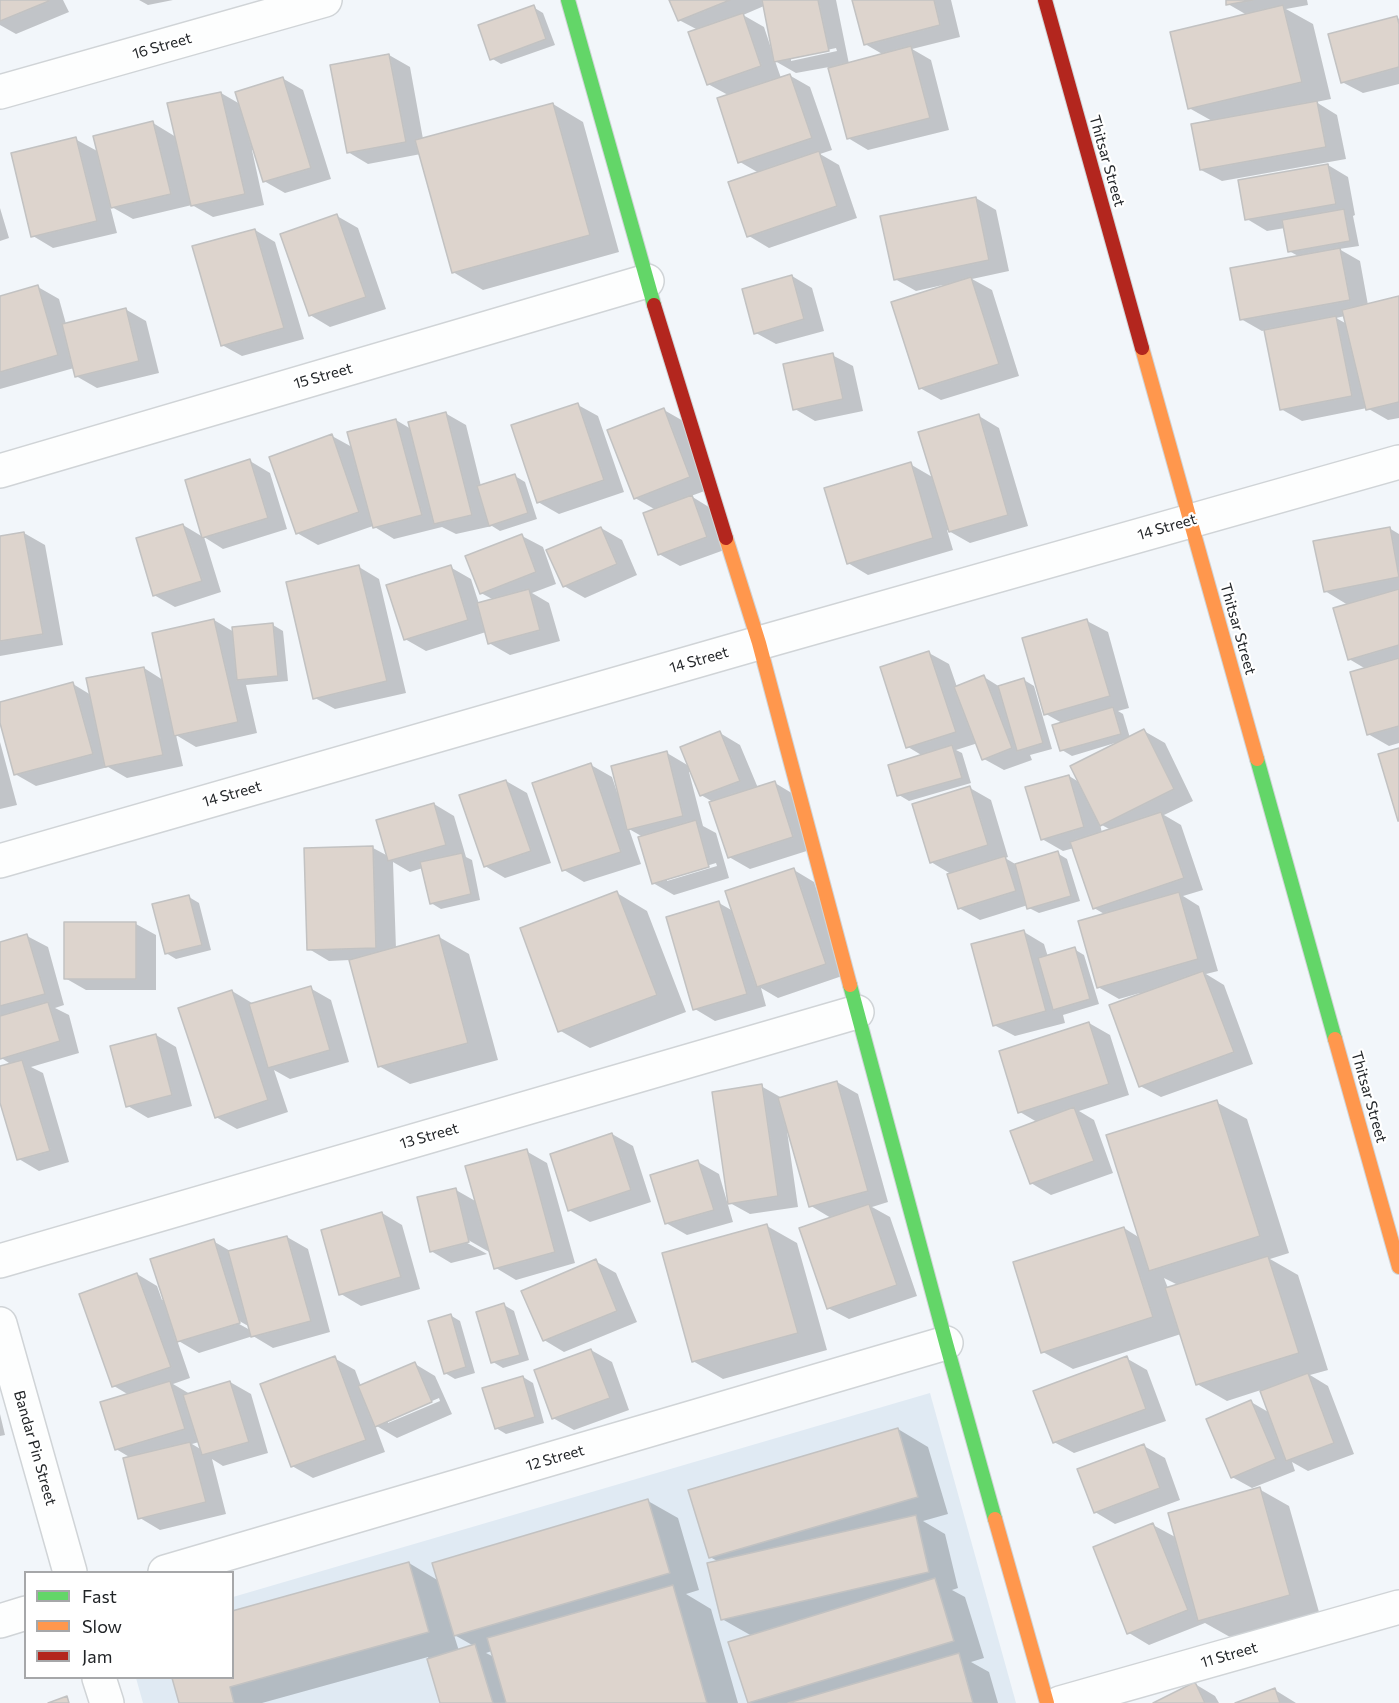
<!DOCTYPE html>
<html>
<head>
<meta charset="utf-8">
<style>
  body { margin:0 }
  #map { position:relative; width:1399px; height:1703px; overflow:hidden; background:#f2f6fa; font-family:Commissioner,sans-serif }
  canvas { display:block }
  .legend { position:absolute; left:24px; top:1571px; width:210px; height:108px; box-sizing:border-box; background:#fff; border:2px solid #a6a7a9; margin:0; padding:8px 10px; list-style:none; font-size:18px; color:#212427 }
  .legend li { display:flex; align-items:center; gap:12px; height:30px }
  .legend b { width:30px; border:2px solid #a6a7a9 }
</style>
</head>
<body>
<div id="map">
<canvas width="1399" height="1703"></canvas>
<ul class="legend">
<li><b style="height:8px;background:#63d668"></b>Fast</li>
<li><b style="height:8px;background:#ff974d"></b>Slow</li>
<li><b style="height:8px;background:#b3261e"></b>Jam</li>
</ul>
</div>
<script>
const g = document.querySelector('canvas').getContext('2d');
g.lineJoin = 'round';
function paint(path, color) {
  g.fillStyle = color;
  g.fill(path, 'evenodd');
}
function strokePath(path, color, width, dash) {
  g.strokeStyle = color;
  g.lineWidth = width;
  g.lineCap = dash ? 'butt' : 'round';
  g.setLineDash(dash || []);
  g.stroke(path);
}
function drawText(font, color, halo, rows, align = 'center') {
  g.font = font + ' Commissioner,sans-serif';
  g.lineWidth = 4.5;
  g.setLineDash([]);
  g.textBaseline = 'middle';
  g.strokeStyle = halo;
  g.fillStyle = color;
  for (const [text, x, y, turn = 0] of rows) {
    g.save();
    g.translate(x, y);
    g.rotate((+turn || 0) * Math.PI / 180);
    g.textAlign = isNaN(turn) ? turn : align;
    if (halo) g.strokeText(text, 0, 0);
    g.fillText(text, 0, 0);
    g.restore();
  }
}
const built = new Path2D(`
  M930,1393L1016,1703H143L136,1678H232L233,1597Z`);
const shadow = new Path2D(`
  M0,0H63L69,12L16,34L0,25Z
  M139,0H173L148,5Z
  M671,0H836L849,64L884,55L865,44L854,0H951L960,37L912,49L931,60L949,130L868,150L848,138L829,67L796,73L775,61L781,78L789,75L810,87L832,150L820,154L839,165L857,218L769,248L749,236L759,173L740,162L728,95L708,84L698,30L679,20ZM764,6L773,47L771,48L764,27L743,15ZM836,48L837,51L791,61V58Z
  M1227,0H1307L1308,5L1286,9L1313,24L1331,99L1316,102L1337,115L1346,159L1222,181L1201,170L1214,122L1189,108L1247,15L1228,4Z
  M533,7L543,13L555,45L501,64L491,58Z
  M1396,17L1399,19V84L1363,93L1342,82Z
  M389,55L410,67L423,139L553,104L583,122L619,252L483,290L453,272L421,154L368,164L348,152Z
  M282,78L303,90L331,179L285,193L264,181L254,150H252L264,205L213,217L192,205L133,219L110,206L117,233L53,248L33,236L75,139L99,152L153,123L176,137L221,93L240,104Z
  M1328,165L1348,177L1355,215L1353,216L1359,246L1339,249L1360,261L1368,305L1399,297V418L1388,420L1367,408L1302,421L1281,409L1266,330L1262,331L1241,319L1300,257L1289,251L1285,228L1267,231L1247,219ZM1345,316L1347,324L1336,318Z
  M976,198L996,210L1009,271L972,279L992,290L1019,376L941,400L920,388L943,285L916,291L895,279Z
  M0,208L9,238L0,241Z
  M337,216L358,228L386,309L330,327L310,315Z
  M255,230L275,242L304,339L242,356L222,345Z
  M792,276L812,288L824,331L776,344L756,333Z
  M38,287L59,299L66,324L125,309L146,321L159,373L97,388L76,376L74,368L0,389V298Z
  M832,355L853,366L863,411L815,421L795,409Z
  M578,405L598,416L624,492L559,514L538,502Z
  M664,410L685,422L710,489L691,496L712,509L727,549L680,566L659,554L656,510L635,498Z
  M445,413L466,425L481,486L515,476L525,482L537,519L500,531L492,526L456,534L442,527L394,539L373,526L318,545L297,533L332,436L352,447L396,420L411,429Z
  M979,416L999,428L1028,526L970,543L947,530L953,550L868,575L848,563L910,464L934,478Z
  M250,461L270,473L287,529L223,549L204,537L221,592L175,607L154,595L183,525L203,537Z
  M601,528L622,540L637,575L585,598L564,586Z
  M1389,528L1399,534V743L1389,746L1368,734L1366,669L1349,659L1348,605L1325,591Z
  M24,533L45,545L63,645L0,656V538Z
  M522,536L543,547L556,584L532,593L549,603L560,641L510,655L489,643L486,632L426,651L405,639L450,567L471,579L479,604L494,600L481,593Z
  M359,567L379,579L406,693L335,709L315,698Z
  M214,620L234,632L273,625L283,631L288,681L246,685L257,733L196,747L176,735L183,766L127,778L108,767L36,786L15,774L0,717V703L73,684L91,695L144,668L163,680Z
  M1087,621L1108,632L1129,708L1118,711L1123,714L1130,738L1144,731L1165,743L1193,801L1164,815L1181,825L1203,890L1183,896L1199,906L1218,971L1206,974L1224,985L1253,1064L1161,1097L1140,1086V993L1119,999L1098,987L1106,915L1094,908L1074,848L1063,851L1042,839L1069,776L1079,782L1116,745L1115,743L1072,756L1062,750V723L1046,714ZM1100,824L1111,830L1102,833Z
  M929,653L949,664L957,687L984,677L1000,687L1024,680L1034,686L1052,749L1030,755L1032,760L1004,770L984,759L978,743L956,750L962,753L971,783L909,801L899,795L923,756L908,747Z
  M720,733L740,745L758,788L775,783L795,795L813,849L750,869L729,857L713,802L701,795L691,771L689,772L703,826L716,833L729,878L674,895L653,883L643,837L629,829L641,864L584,882L564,870L591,765L612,777L617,792L667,753L689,766ZM716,863L717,866L667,881V878Z
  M0,742L17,805L0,809Z
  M506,781L527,793L551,863L505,878L485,866Z
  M970,788L991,800L1008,857L1005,858L1017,865L1057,853L1067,859L1080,901L1039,913L1029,908L1028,905L980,920L959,908L951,874L931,862Z
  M434,804L454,816L466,857L472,860L480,900L441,909L431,903L423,868L410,872L393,862L396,949L439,937L469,954L498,1060L410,1084L379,1066L350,960L329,961L309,949L373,848L388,856Z
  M794,870L814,882L845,975L778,998L761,988L766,1006L715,1021L695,1009L719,903L733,911Z
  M617,893L647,911L686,1012L590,1048L559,1030Z
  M189,897L199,903L211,950L176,959L166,953Z
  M136,924L156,935V990H86L65,978Z
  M1024,932L1044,944L1048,957L1074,949L1084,955L1099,1004L1063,1015L1065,1023L1015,1036L994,1025Z
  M27,936L48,947L64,1005L55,1008L69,1015L79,1053L31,1067L43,1073L69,1162L39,1171L19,1159L0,1098V1068L12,1065L0,1057V943Z
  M310,988L331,1000L349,1062L290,1079L274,1070L288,1112L237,1129L216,1117L232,991L252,1003Z
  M1089,1023L1110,1035L1129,1095L1079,1111L1094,1120L1113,1173L1051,1195L1031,1183L1037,1122L1020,1112Z
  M156,1035L176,1047L192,1106L148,1118L128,1106Z
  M837,1082L858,1094L888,1202L872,1207L890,1217L917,1296L849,1319L828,1308L831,1218L811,1206L789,1130L787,1131L798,1207L750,1214L730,1203L761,1086L782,1098Z
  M1216,1102L1247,1119L1289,1253L1270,1259L1298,1275L1328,1370L1310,1375L1328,1386L1354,1454L1308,1471L1292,1462L1295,1471L1252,1488L1232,1477L1251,1402L1270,1413L1261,1390L1227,1401L1197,1384L1181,1334L1073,1369L1043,1352L1124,1228L1140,1238ZM1164,1278L1178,1285L1168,1288Z
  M612,1134L633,1146L651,1202L590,1222L569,1210Z
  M526,1151L547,1163L575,1263L516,1280L496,1268L491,1253L463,1237L462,1240L487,1254L451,1263L431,1251L456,1190L477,1202Z
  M698,1162L719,1174L733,1222L687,1235L666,1223Z
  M382,1213L402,1225L420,1289L361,1306L341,1294Z
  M767,1226L797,1243L827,1350L723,1379L693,1361Z
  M287,1237L308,1249L330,1332L273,1348L253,1336L199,1353L177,1340L190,1378L173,1384L190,1394L230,1382L251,1394L268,1453L223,1466L212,1459L226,1514L160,1530L140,1518L131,1458L116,1449L129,1395L114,1386L137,1274L157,1286L162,1300L165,1299L213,1241L232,1252ZM234,1318L250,1327V1330L232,1320ZM199,1442L202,1450L192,1444Z
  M595,1261L616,1273L637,1322L564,1352L544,1340Z
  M504,1305L514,1311L529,1360L503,1368L493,1362Z
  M450,1315L460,1321L475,1373L455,1379L445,1373Z
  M591,1350L612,1362L629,1410L574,1430L553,1418Z
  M334,1358L355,1370L361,1386L415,1364L435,1376L452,1414L397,1438L375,1425L385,1452L313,1478L292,1466ZM439,1398L440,1401L388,1423V1420Z
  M1126,1358L1147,1370L1166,1421L1074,1453L1054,1442Z
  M523,1377L533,1383L544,1423L506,1434L496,1428Z
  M0,1414L5,1435L0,1436Z
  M898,1429L928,1447L948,1514L923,1521L945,1534L958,1588L952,1590L965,1597L984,1658L971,1662L989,1672L998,1703H749L730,1642L752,1636L722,1619L719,1562L710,1557Z
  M1144,1446L1165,1458L1180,1500L1115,1524L1095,1512Z
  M1259,1489L1289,1506L1319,1612L1230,1637L1205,1623L1149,1645L1129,1633L1153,1525L1177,1538Z
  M648,1501L678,1518L699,1590L686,1594L711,1609L738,1703H441L428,1657L262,1703H181L173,1678H232L409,1563L439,1581ZM454,1635L458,1637L474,1646L459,1651ZM492,1651L494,1657L486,1653Z
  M1195,1684L1215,1696L1219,1703H1157Z
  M1275,1690L1296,1703H1239Z`);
const building = new Path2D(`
  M0,0H49V1L0,21Z
  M669,0H730L678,21Z
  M762,0H818L829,51L774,62Z
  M852,0H934L940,25L864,45Z
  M1226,0H1253L1226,5Z
  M534,5L546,39L490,60L478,25Z
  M1283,5L1302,82L1188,109L1170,32Z
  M743,13L761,66L707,85L688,32Z
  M1397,16L1399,24V67L1341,83L1328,34Z
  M911,46L930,118L847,139L828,68Z
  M389,54L406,142L347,153L330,65Z
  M790,74L812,138L738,163L717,98Z
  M283,77L311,168L263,182L235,92Z
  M221,92L245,194L191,206L167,103Z
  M1317,101L1326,147L1200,170L1191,124Z
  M553,103L590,235L452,273L415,140Z
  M153,121L171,194L111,208L93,136Z
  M76,137L97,221L31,237L11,153Z
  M819,151L837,206L747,237L728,182Z
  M1328,164L1336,204L1245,220L1238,180Z
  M976,197L989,260L894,280L880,216Z
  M1344,209L1350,241L1288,252L1282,220Z
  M337,214L366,297L309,316L280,234Z
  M255,229L284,328L221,346L192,246Z
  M1340,248L1350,300L1240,320L1230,268Z
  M792,275L804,319L754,334L742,289Z
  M971,277L999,364L919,389L891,302Z
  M38,285L58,355L0,372V296Z
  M1399,296V402L1366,410L1342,310Z
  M126,308L139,361L75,377L62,324Z
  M1336,316L1352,396L1280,410L1264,330Z
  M833,353L843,399L793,410L783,364Z
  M578,403L604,480L537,503L511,425Z
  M664,408L690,477L634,499L607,430Z
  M446,412L472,515L434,524L408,422Z
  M979,414L1008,515L949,532L918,432Z
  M396,419L422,515L373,528L347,432Z
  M332,434L359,512L296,534L269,457Z
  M250,459L268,518L202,538L185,480Z
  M911,462L933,538L847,564L824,488Z
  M515,474L528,513L489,526L477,486Z
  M692,495L707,537L658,555L643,513Z
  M183,524L202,581L153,596L136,538Z
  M601,527L617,564L563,587L546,550Z
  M1390,527L1399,577L1324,592L1313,541Z
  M24,532L43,634L0,641V536Z
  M522,534L536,572L480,594L465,556Z
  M359,565L387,681L313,699L286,582Z
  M451,565L468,620L404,640L386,585Z
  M529,589L540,630L488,644L477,603Z
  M1399,589V645L1348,660L1333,608Z
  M214,619L238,722L174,736L152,633Z
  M1087,619L1110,696L1044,715L1022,638Z
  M273,623L278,676L237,680L232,627Z
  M929,651L956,732L906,748L880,667Z
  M1399,658V726L1367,735L1350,672Z
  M144,667L163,755L105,767L86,678Z
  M984,675L1012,748L982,760L954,687Z
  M1024,678L1043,743L1017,751L998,686Z
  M73,682L93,754L14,775L0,723V702Z
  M1113,707L1121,734L1060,751L1052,725Z
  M1144,729L1174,789L1100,826L1070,766Z
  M720,731L740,781L700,796L680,747Z
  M952,745L962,778L897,796L888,765Z
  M1399,748V821H1398L1378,754Z
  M667,751L683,816L627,830L611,766Z
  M591,763L621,852L562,871L532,783Z
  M1069,775L1084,827L1041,840L1025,787Z
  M506,780L531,851L484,867L459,795Z
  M775,781L793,837L728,858L709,802Z
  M970,786L988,845L930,863L912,804Z
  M434,803L446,845L388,861L376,820Z
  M1161,812L1184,878L1093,909L1070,842Z
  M696,820L709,867L652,884L638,837Z
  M373,846L376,948L307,950L304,848Z
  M1058,851L1071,896L1027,909L1015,864Z
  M462,853L471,894L430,904L420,862Z
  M1005,856L1016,891L958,909L947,874Z
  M794,868L826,964L757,987L725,891Z
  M617,891L657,995L558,1032L520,928Z
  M1179,892L1198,959L1097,988L1078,921Z
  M189,895L202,945L165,954L152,904Z
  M719,901L747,994L693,1010L666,917Z
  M64,922H136V979H64Z
  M1024,930L1046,1011L993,1026L971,944Z
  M27,934L45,994L0,1006V942Z
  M439,935L468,1043L378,1067L349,960Z
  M1075,947L1090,999L1053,1010L1038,958Z
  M1203,971L1234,1052L1139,1087L1109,1005Z
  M311,986L330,1050L268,1068L249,1004Z
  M232,990L268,1100L215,1118L178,1008Z
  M48,1002L60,1041L0,1059V1016Z
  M1089,1022L1109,1084L1018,1113L999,1051Z
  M156,1034L172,1095L126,1107L110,1046Z
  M22,1060L50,1151L17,1160L0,1103V1066Z
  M837,1081L868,1191L809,1207L778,1098Z
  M762,1084L778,1196L728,1204L712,1092Z
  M1217,1100L1260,1236L1149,1271L1106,1135Z
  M1074,1107L1094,1161L1030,1184L1010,1131Z
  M612,1133L631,1190L568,1211L550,1154Z
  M527,1149L555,1252L494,1269L465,1166Z
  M698,1160L714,1210L665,1224L650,1175Z
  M456,1188L469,1242L430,1252L417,1197Z
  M869,1204L897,1285L827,1309L799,1228Z
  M382,1212L401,1277L339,1295L321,1230Z
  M767,1224L798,1333L692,1362L662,1253Z
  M1124,1227L1153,1317L1041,1353L1013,1262Z
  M287,1236L311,1321L251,1337L228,1251Z
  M214,1239L240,1323L177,1342L150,1259Z
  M1268,1256L1299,1353L1196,1385L1165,1288Z
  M596,1259L617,1311L543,1341L521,1291Z
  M137,1273L171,1367L112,1387L79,1294Z
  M504,1303L520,1355L491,1363L476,1312Z
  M451,1314L466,1367L444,1374L428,1321Z
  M591,1349L610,1398L552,1419L534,1370Z
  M335,1356L366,1440L291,1467L260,1384Z
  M1127,1356L1146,1409L1053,1443L1033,1391Z
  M415,1362L432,1402L375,1427L358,1386Z
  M1308,1373L1334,1443L1286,1461L1260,1391Z
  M523,1376L535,1417L495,1429L482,1388Z
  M170,1381L185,1429L115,1450L100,1402Z
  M230,1381L249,1442L202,1455L183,1395Z
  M1251,1400L1276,1459L1231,1478L1206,1419Z
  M898,1428L918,1497L709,1558L688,1490Z
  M190,1442L206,1502L138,1519L123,1458Z
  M1144,1444L1160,1488L1094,1513L1077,1469Z
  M1260,1487L1290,1595L1198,1621L1168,1513Z
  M648,1499L670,1573L454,1636L432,1563Z
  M916,1515L929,1572L721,1620L707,1563Z
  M1153,1523L1188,1610L1127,1634L1093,1547Z
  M409,1562L429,1632L230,1687L234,1703H179L172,1678H232V1611Z
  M935,1578L954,1641L748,1703L728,1642Z
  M673,1585L707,1703H506L487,1638Z
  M475,1644L493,1703H440L427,1659Z
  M959,1653L973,1703H788Z
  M1195,1682L1205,1703H1153Z
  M1275,1688L1280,1703H1235Z
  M67,1696L69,1703H48Z`);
const street = new Path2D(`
  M0,92L325,0
  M0,471L647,281
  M0,861L759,643L1399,462
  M0,1261L857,1012
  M0,1324L70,1572
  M165,1572L946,1343
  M0,1621L26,1613
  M99,1678L107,1703
  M1060,1703L1399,1607`);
const fast = new Path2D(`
  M568,0L654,305
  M1257,759L1335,1039
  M850,985L946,1343L995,1519`);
const slow = new Path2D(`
  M1142,348L1257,759
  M726,538L759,643L850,985
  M1335,1039L1399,1267
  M995,1519L1047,1703`);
const jam = new Path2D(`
  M1045,0L1142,348
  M654,305L726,538`);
const streetNames = [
  ["16 Street",162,46,-16],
  ["Thitsar Street",1107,161,74],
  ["15 Street",323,376,-16],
  ["14 Street",1167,527,-16],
  ["Thitsar Street",1238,629,74],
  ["14 Street",699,660,-16],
  ["14 Street",232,794,-16],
  ["Thitsar Street",1369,1097,74],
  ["13 Street",429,1136,-16],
  ["Bandar Pin Street",35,1448,74],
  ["12 Street",555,1458,-16],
  ["11 Street",1229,1655,-16]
];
paint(built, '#e0eaf3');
paint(shadow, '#0003');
paint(building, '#ddd4cd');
strokePath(building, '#c2c2c2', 1.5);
strokePath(street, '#d0d4d7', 36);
strokePath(fast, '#d0d4d7', 16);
strokePath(slow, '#d0d4d7', 16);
strokePath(jam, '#d0d4d7', 16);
strokePath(street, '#fdfefe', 33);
strokePath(fast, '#63d668', 14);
strokePath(slow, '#ff974d', 14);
strokePath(jam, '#b3261e', 14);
drawText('15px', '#212427', '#fff', streetNames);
</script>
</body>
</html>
